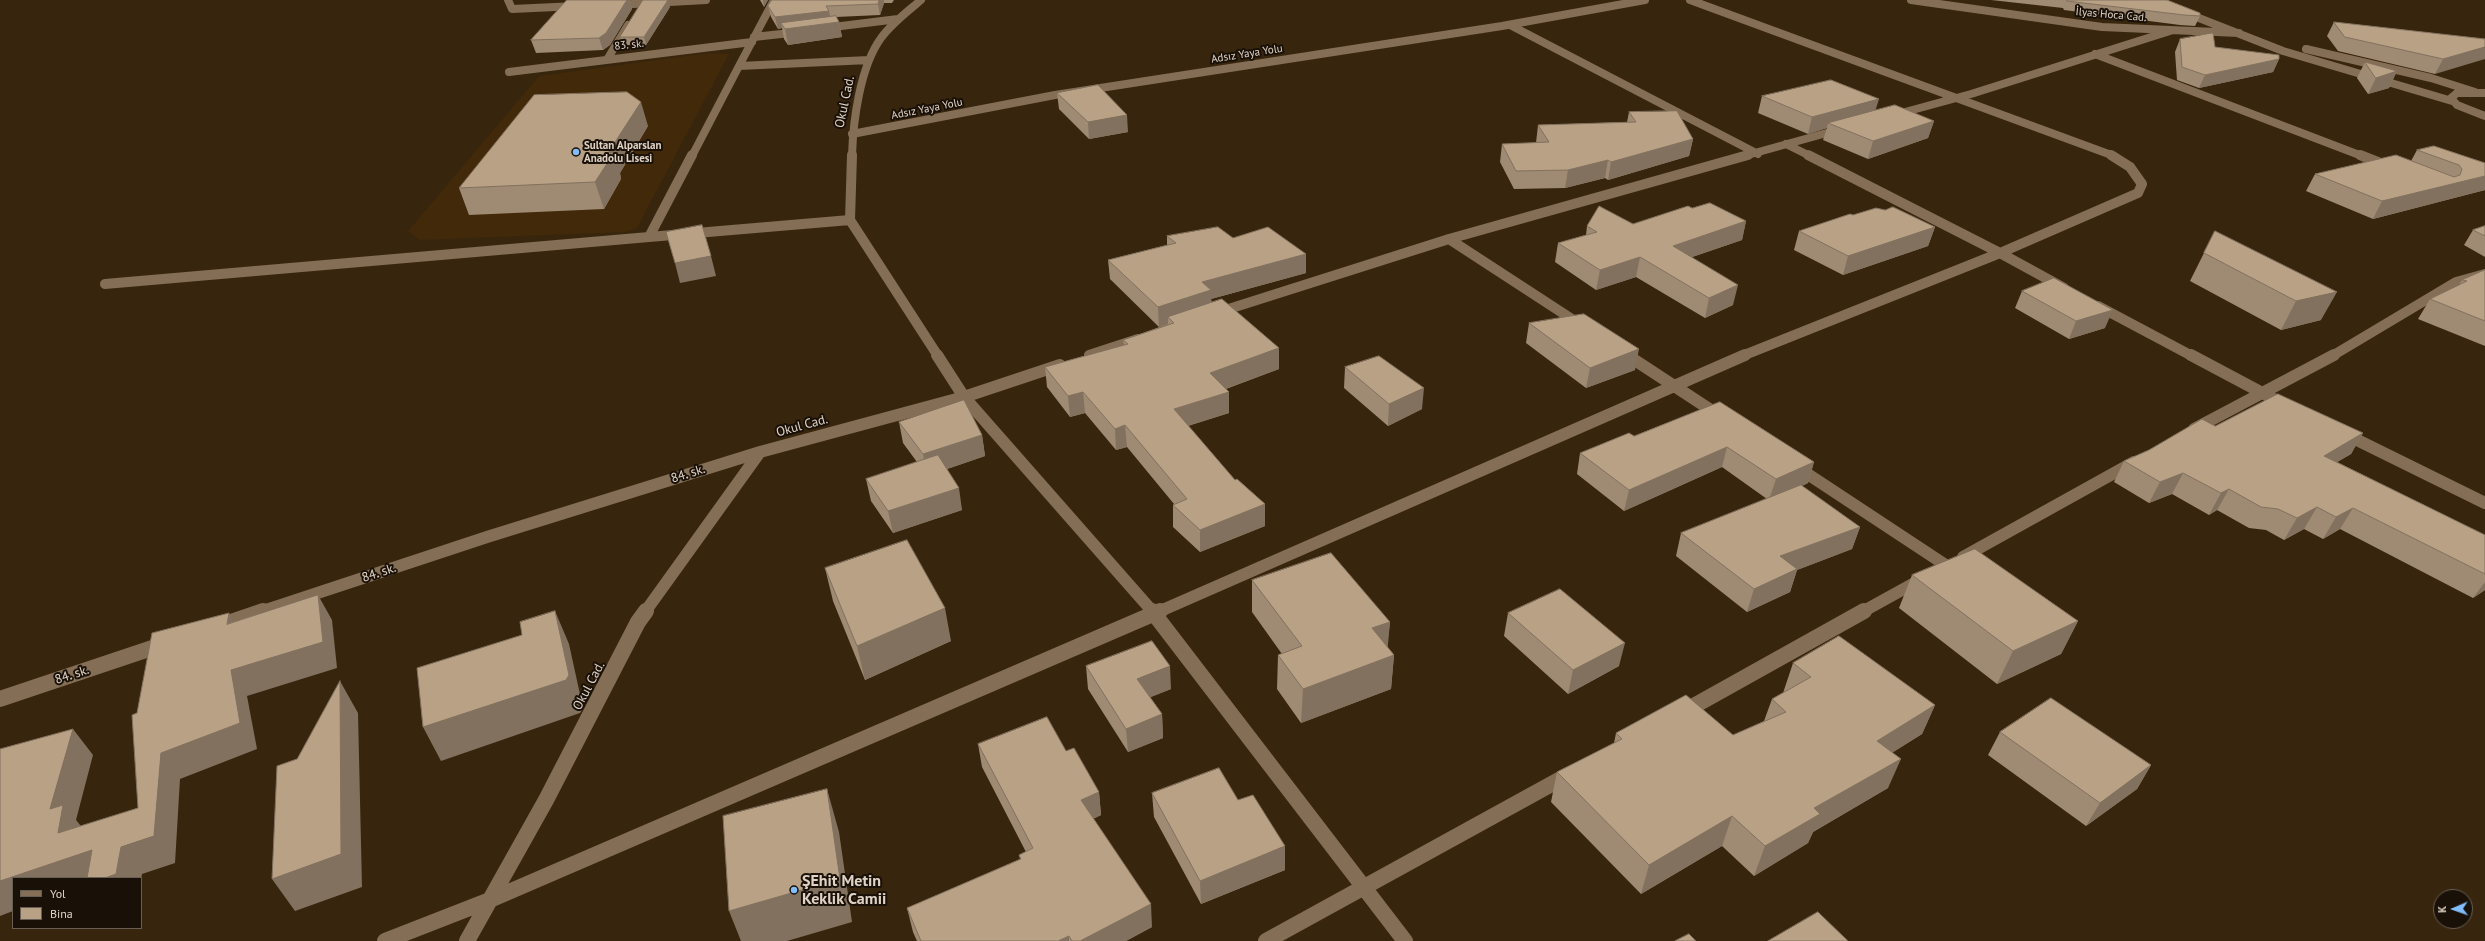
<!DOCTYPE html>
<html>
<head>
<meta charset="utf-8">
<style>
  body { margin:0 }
  #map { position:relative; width:2485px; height:941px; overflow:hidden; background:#38250d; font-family:"PT Sans",sans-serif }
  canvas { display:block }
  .legend { position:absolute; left:12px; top:877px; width:130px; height:52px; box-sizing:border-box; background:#191007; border:1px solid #695e53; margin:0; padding:5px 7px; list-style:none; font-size:12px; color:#e0d3c6 }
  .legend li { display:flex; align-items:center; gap:8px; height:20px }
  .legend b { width:20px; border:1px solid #695e53 }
  .north { position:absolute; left:2433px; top:889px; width:40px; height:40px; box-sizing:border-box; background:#191007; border:1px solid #695e53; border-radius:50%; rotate:268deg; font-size:11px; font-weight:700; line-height:16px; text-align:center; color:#e0d3c6 }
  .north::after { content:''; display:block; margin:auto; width:14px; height:18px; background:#82bcfa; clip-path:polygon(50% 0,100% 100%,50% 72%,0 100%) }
</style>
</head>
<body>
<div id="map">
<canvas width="2485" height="941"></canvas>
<ul class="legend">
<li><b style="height:5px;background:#846e55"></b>Yol</li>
<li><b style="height:11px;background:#b9a186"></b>Bina</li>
</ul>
<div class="north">K</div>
</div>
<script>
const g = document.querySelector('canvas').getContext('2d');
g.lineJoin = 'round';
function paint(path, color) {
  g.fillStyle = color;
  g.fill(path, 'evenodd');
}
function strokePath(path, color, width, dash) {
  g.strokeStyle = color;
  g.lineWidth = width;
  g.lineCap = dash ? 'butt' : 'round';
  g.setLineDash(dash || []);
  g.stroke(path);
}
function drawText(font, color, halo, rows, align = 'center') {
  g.font = font + ' "PT Sans",sans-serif';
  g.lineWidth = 4;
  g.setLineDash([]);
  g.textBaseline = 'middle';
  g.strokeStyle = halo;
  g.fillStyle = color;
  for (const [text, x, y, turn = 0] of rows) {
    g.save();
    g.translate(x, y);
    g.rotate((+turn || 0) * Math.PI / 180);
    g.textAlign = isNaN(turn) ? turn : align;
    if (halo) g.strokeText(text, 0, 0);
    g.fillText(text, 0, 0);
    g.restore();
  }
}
const built = new Path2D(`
  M708,53L729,54L637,228L625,232L420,240L408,231L539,76Z`);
const minorFar3 = new Path2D(`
  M508,0L512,9L577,6
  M1690,0L2114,156
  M1911,0L2102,27L2239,33
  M2153,0L2283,51L2452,101
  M615,5L706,0
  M1510,25L1758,154
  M825,28L898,19
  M754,37L799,32
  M2306,49L2431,78L2475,92
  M2095,54L2362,156
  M608,58L628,25
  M739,66L774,0
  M509,72L752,42
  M2485,93H2457L2451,98L2457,105L2485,116
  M1894,115L1971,94L2170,31
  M852,134L1055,95L1502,26L1645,0
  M1786,144L1810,156
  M692,156L739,66L869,60
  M852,156C853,121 860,67 881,38C892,23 907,12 921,0
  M1744,156L1841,129`);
const minorFar2 = new Path2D(`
  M692,155L649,237L850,220
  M852,155L850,220L938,356
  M2360,155L2388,166
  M1449,239L1581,325
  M2000,253L2138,193L2142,184L2130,167L2111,155
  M2000,253L2064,288
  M105,284L649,237
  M2098,306L2192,356
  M1216,313L1449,239L1748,155
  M1624,353L1629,356
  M1089,355L1138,339
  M1742,356L2000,253L1808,155
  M2332,356L2456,282L2485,274`);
const minorFar1 = new Path2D(`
  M1627,355L1720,416
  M2191,355L2285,405
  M1060,365L964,397L1153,612
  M2194,429L2334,355
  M2345,434L2485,503
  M1797,467L1947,566
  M1963,557L2134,462
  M260,612L487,537L760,452
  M645,612L760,452L964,397L937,355
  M1158,612L1745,355
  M1862,612L1920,580`);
const minor = new Path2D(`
  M1152,611L1405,941
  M219,626L263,611
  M0,699L164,644
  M1683,712L1864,611
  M385,941L490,900L1160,611
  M467,941L546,800L638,622L646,611
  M1266,941L1568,775`);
const wall = new Path2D(`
  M567,0H630L632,9L610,45L603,50L536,53L531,40Z
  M760,0H768L764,7Z
  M772,0H894L892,3H884L880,15L836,17L839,22L842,37L788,45L784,39L782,28L778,29L771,17L768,6Z
  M1991,0H2167L2200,16L2195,26L2180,25L2064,10L2063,8Z
  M670,7L646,45H622L620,37Z
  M2334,22L2485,39L2435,74L2338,51L2327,36Z
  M2180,39L2215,47L2279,59L2273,72L2199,88L2177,80L2175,52Z
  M2365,62L2397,71L2389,88L2368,94L2357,78Z
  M1057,93L1128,132L1089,139L1059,109Z
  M1762,96L1875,110L1934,121L1928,138L1868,159L1823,140L1827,128L1808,134L1758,113Z
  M1629,112L1693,139L1689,156L1608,180L1605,178L1565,188L1514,189L1500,162L1502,144L1536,143L1538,125L1627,122Z
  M648,126L620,173L621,179L604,209L469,215L459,188Z
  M2417,150L2485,163V190L2373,219L2306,191L2315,174L2411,161Z
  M1692,208L1746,221L1742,240L1692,257L1733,305L1705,318L1636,277L1596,290L1555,262L1558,243L1586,235L1587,226L1633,224Z
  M1853,215L1935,227L1928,246L1843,275L1794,250L1799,231Z
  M2485,226V257L2464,245L2473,230Z
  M2215,231L2321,320L2281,330L2190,281Z
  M1167,236L1233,238L1306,254V273L1211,299L1212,303L1279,369L1226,389L1229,413L1188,426L1235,480L1265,504V526L1200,552L1173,527V505L1174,504L1127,447L1116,450L1085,413L1070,417L1047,387L1045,367L1124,345L1123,340L1168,324L1159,327L1110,279L1108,260L1167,245Z
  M2485,270V346L2418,319L2430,299L2459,285L2462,280Z
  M2022,291L2105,328L2069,339L2015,308Z
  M1529,323L1635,370L1586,388L1526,343Z
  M1345,367L1422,409L1388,426L1344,388Z
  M1720,402L1814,462L1808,483L1802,486L1860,527L1852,549L1797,570L1790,592L1747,612L1676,556L1681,533L1767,499L1722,467L1624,511L1577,474L1580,453L1634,436Z
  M899,422L982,435L985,456L947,469L962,510L893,533L871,501L866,479L917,462L903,443Z
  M2215,426L2363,433L2351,454L2337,462L2485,535V590L2473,598L2340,529L2323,539L2304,529L2284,540L2266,530L2249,528L2217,510L2209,515L2172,494L2149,503L2114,482L2124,461Z
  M825,568L951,641L865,680L833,601Z
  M1912,575L2078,621L2061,654L1997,684L1899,608Z
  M1252,580L1390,622L1387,647L1394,655L1391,689L1301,723L1277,689L1278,655L1282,654L1252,612Z
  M1508,613L1619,666L1568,694L1504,636Z
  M1793,663L1935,705L1922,734L1893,752L1888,788L1813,832L1808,843L1754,876L1722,846L1641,894L1551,802L1557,772L1614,743L1616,733L1733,735L1764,721L1772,699L1783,693Z
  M1086,666L1171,689L1150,697L1162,714L1163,738L1128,752L1088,689Z
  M2000,732L2151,765L2137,789L2086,826L1988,755Z
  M978,744L1066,751L1099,792L1101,815L1093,819L1152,927L1126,941H917L913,932L907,908L1020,859L1019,855L1026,852L982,767Z
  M1152,793L1238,800L1285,870L1201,904L1154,817Z`);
const shadedWall = new Path2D(`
  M627,0H630L632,9L610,45L603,50L599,38Z
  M668,0L670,7L646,45L644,37Z
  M763,0H768L764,7Z
  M879,0H884V3L880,15L878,4Z
  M829,11L831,22L781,23L782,28L778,29L775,17Z
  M839,22L842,37L788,45L785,29Z
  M2485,47V59L2435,74L2443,59Z
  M2279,59L2273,72L2199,88L2205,75Z
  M2397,71L2389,88L2368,94L2376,78Z
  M1879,99L1874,115L1828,123L1827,128L1808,134L1812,117Z
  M641,102L648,126L620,173L621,179L604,209L595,182L608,153Z
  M1127,115L1128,132L1089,139L1088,122Z
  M1934,121L1928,138L1868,159L1873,141Z
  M1693,139L1689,156L1608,180L1611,162Z
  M1608,160L1605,178L1565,188L1568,170Z
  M2485,176V190L2373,219L2382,201Z
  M1746,221L1742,240L1669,265L1673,246Z
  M1935,227L1928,246L1843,275L1848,256Z
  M1306,254V273L1211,299L1212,310L1168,317V324L1159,327L1158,307L1202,282Z
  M711,256L716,276L680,283L675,263Z
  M1640,257L1636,277L1596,290L1600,270Z
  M1738,285L1733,305L1705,318L1709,298Z
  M2337,292L2321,320L2281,330L2296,301Z
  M2113,310L2105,328L2069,339L2076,321Z
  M1279,348V369L1211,394L1210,373Z
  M1639,349L1635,370L1586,388L1590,368Z
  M1424,388L1422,409L1388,426L1389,404Z
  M1083,392L1085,413L1070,417L1068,396Z
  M1229,392V413L1174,430V409Z
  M1125,425L1127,447L1116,450L1115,429Z
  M2363,433L2351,454L2312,477L2324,456Z
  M982,435L985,456L927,476L923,454Z
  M1727,447L1722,467L1624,511L1629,490Z
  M1814,462L1808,483L1769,500L1776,479Z
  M2183,473L2172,494L2149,503L2160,482Z
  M959,488L962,510L893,533L888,511Z
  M2229,489L2217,510L2209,515L2221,493Z
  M1265,504V526L1200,552V530Z
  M2317,507L2304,529L2284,540L2297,518Z
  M2353,508L2340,529L2323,539L2336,517Z
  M1860,527L1852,549L1797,570L1790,592L1747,612L1754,589L1780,556Z
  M2485,582V590L2473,598Z
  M318,595L332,620L337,668L247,696L257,749L180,779L175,863L142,874L141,880V878H13V911L0,916V881L58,833L50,809L73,729L93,755L76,820L85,831L92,850L121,847L154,836L161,753L231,670Z
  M945,608L951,641L865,680L857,646Z
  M555,611L569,644L583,708L580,713L441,761L423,727Z
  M229,613L245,638L227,624Z
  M2078,621L2061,654L1997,684L2013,651Z
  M1390,622L1387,655L1372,628Z
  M1625,643L1619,666L1568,694L1573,670Z
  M1394,655L1391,689L1301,723L1303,689Z
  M1170,666L1171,689L1139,702L1137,679Z
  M340,681L358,713L362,887L295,911L272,879Z
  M1935,705L1922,734L1865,770L1877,741Z
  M1162,714L1163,738L1128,752L1126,729Z
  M1901,759L1888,788L1813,832L1808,843L1754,876L1765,846L1814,808Z
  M2151,765L2137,789L2086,826L2100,803Z
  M827,789L839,832L852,922L787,941H741L729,911Z
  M1099,792L1101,815L1083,823L1081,800Z
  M1732,816L1722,846L1641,894L1649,865Z
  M1285,846V870L1201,904L1200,881Z
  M1151,904L1152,927L1126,941H1080Z
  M1069,936V941H1058Z`);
const building = new Path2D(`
  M567,0H627L606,33L599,38L531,40Z
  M643,0H668L644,37H620Z
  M772,0H879L878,4L826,6L829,11L775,17L768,6Z
  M2067,0H2167L2200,13V16L2184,15L2067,1Z
  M836,16L839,22L785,29L781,23Z
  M2334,22L2485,39V47L2443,59L2345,37Z
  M2213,33L2215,47L2279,55V59L2205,75L2182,67L2180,39Z
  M2365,62L2397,71L2376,78Z
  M1831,80L1879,99L1812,117L1762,96Z
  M1098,85L1127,115L1088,122L1057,93Z
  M627,92L641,102L608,153H614L595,182L459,188L534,95Z
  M1895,105L1934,121L1873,141L1828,123Z
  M1677,111L1693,139L1611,162L1608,160L1568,170L1516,171L1502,144L1549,142L1538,125L1636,122L1629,112Z
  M2434,146L2485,163V176L2382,201L2315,174L2396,155L2454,177L2460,175L2462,169L2459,165L2417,150Z
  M1710,203L1746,221L1673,246L1738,285L1709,298L1640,257L1600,270L1558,243L1597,232L1587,226L1599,206L1633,224L1688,206L1692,208Z
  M1893,207L1935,227L1848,256L1799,231L1850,214L1853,215L1876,208L1885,210Z
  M702,225L711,256L675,263L666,232Z
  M2485,226V236L2473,230Z
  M1218,227L1233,238L1268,227L1306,254L1202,282L1211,290L1158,307L1108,260L1176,243L1167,236Z
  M2215,231L2337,292L2296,301L2204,253Z
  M2485,270V321L2430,299L2467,281L2462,280Z
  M2054,278L2113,310L2076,321L2022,291Z
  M1222,299L1279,348L1210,373L1229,392L1174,409L1235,480L1237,479L1265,504L1200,530L1173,505L1187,499L1125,425L1115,429L1083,392L1068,396L1045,367L1128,344L1123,340L1174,323L1168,317Z
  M1584,314L1639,349L1590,368L1529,323Z
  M1379,356L1424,388L1389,404L1345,367Z
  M2278,394L2363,433L2324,456L2485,535V574L2353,508L2336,517L2317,507L2297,518L2278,509L2261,507L2229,489L2221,493L2183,473L2160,482L2124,461L2149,450L2202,419L2215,426Z
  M964,400L982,435L923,454L899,422Z
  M1720,402L1814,462L1776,479L1727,447L1629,490L1580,453L1629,433L1634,436Z
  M938,455L959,488L888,511L866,479Z
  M1801,485L1860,527L1780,556L1797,569L1754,589L1681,533Z
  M907,540L945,608L857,646L825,568Z
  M1975,549L2078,621L2013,651L1912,575Z
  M1331,553L1390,622L1372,628L1394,655L1303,689L1278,655L1302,646L1252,580Z
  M1560,589L1625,643L1573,670L1508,613Z
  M318,595L323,642L231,670L240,723L161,753L154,836L121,847L116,874L105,878H87L92,850L0,881V749L73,729L50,809L63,805L58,833L138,808L132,715L137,713L152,633L229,613L227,624Z
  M555,611L569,675L566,680L423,727L417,668L522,635L520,622Z
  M1839,636L1935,705L1877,741L1901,759L1814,808L1820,814L1765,846L1732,816L1649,865L1557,772L1622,739L1616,733L1686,695L1733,735L1786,712L1772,699L1811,677L1793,663Z
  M1152,641L1170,666L1137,679L1162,714L1126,729L1086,666Z
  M340,681L341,854L272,879L277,766L297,759Z
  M2051,698L2151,765L2100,803L2000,732Z
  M1047,717L1066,751L1074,748L1099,792L1081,800L1151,904L1080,941H1072L1069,936L1058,941H921L907,908L1021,859L1019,855L1033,848L978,744Z
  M1219,768L1238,800L1253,795L1285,846L1200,881L1152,793Z
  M827,789L840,879L729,911L723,816Z
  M1818,912L1848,941H1768Z
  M1689,934L1696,941H1675Z`);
const markers = [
  [576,152,4,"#82bcfa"],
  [794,890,4,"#82bcfa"]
];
const farStreetnames = [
  ["İlyas Hoca Cad.",2111,15,5],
  ["83. sk.",629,45,-6],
  ["Adsız Yaya Yolu",1247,54,-9],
  ["Adsız Yaya Yolu",927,109,-11]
];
const farPoinames = [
  ["Sultan Alparslan",584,146],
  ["Anadolu Lisesi",584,159]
];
const streetNames = [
  ["Okul Cad.",845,102,-78],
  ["Okul Cad.",802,426,-15],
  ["84. sk.",688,474,-17],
  ["84. sk.",379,573,-18],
  ["84. sk.",72,675,-18],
  ["Okul Cad.",589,686,-62]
];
const nearPoinames = [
  ["ŞEhit Metin",802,881],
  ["Keklik Camii",802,899]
];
paint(built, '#412909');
strokePath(minorFar3, '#846e55', 8);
strokePath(minorFar2, '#846e55', 10);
strokePath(minorFar1, '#846e55', 12);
strokePath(minor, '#846e55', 16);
paint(wall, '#9f8a73');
paint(shadedWall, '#82715e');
paint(building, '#b9a186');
strokePath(building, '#82715e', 1);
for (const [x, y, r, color] of markers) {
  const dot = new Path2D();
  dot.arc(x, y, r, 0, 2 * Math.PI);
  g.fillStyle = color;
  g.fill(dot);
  strokePath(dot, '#191007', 1.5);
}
drawText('11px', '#e0d3c6', '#191007', farStreetnames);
drawText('bold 11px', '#e0d3c6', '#191007', farPoinames, 'left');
drawText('13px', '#e0d3c6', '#191007', streetNames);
drawText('bold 16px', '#e0d3c6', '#191007', nearPoinames, 'left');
</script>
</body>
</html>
